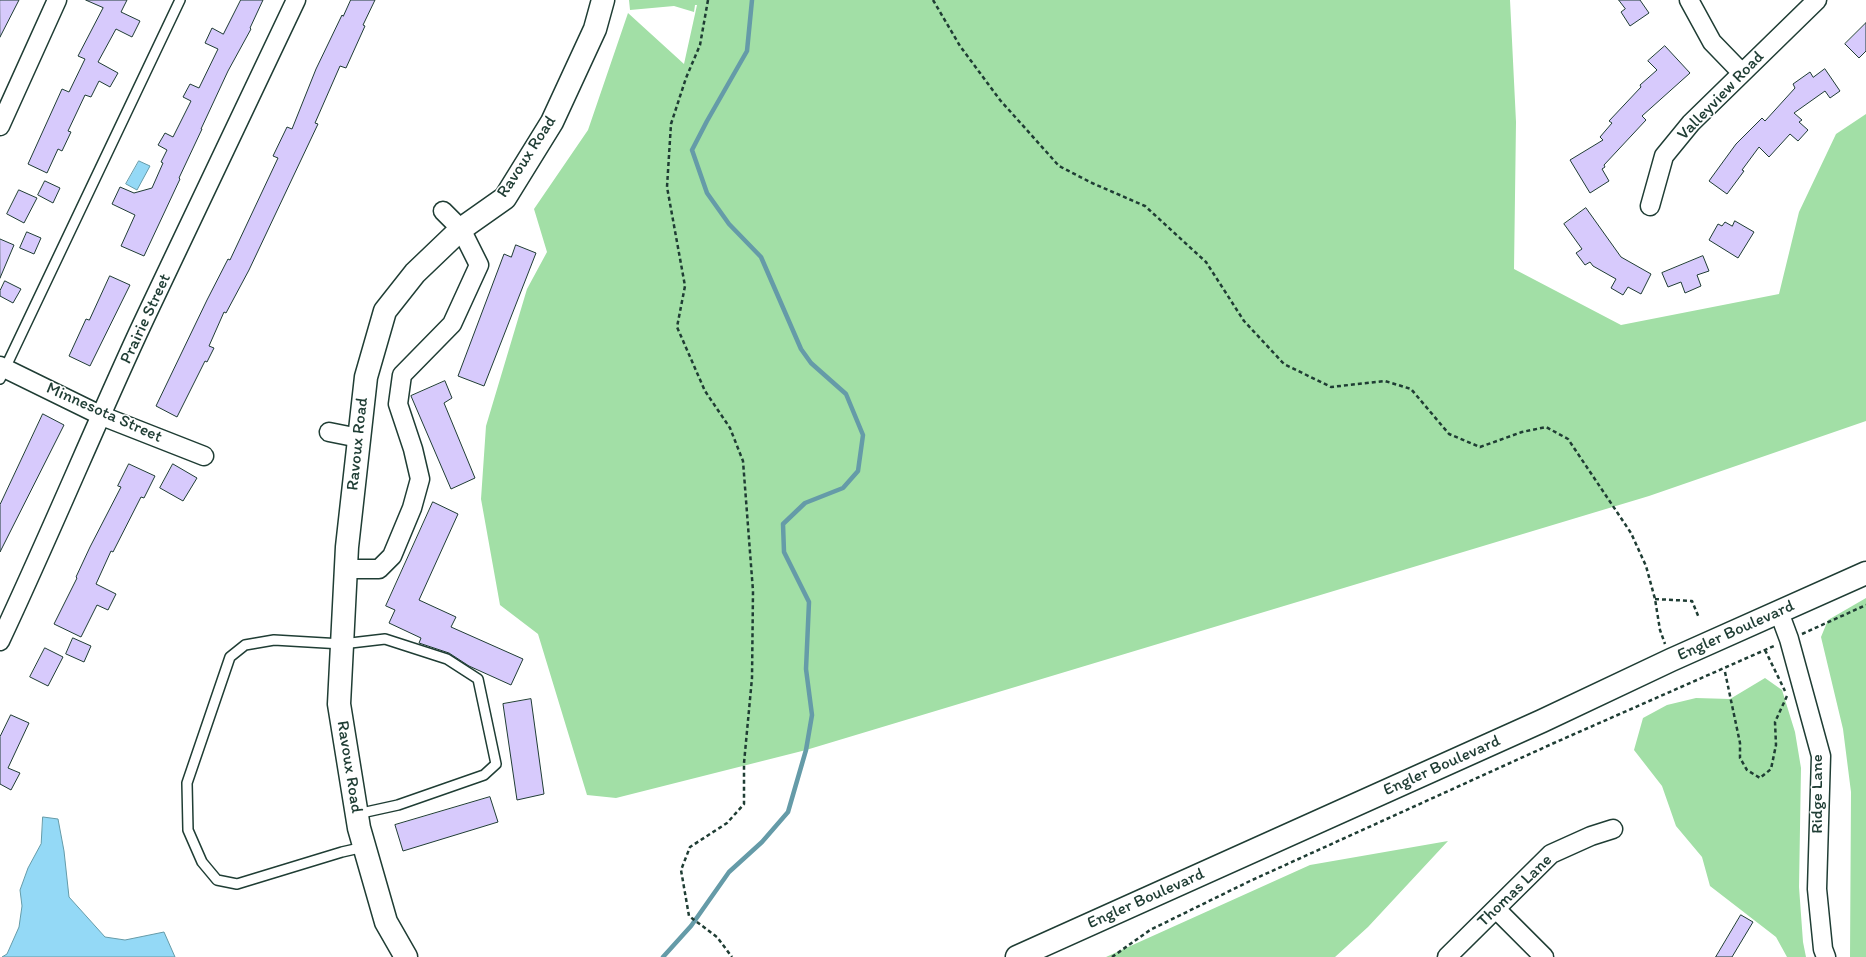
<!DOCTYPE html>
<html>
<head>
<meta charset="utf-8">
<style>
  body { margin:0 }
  canvas { display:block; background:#fff }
</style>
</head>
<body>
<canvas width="1866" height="957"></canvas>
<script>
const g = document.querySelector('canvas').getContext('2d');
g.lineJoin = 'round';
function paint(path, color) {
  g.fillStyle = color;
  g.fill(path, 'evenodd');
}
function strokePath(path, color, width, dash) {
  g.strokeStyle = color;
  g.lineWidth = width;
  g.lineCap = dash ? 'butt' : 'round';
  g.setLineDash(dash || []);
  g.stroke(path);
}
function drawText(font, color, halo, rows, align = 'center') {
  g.font = font + ' Itim,sans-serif';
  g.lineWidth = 3;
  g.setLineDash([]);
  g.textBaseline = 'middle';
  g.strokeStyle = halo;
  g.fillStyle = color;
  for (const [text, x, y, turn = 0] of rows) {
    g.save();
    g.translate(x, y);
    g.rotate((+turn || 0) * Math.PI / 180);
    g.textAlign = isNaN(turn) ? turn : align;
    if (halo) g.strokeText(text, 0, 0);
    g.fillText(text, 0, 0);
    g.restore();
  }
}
const green = new Path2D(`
  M629,0H1510L1516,122L1514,269L1621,325L1779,294L1799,212L1836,134L1866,114V421L1649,496L806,750L616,798L587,795L538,634L500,605L481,499L486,426L527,289L547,252L534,209L588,130L628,13L684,64L697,5H695L694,12L674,6L630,10Z
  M1866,598V957H1850L1851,792L1843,729L1821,637L1828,620Z
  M1765,678L1782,690L1795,732L1801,768L1799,887L1803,942L1806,957H1787L1776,937L1710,886L1702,857L1676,826L1662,786L1634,750L1643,718L1667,705L1696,698L1730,699Z
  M1448,841L1368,927L1335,957H1106L1310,865Z`);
const water = new Path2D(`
  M139,161L150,166L137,190L126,184Z
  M43,817L58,819L64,851L69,897L105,937L125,940L164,932L175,957H2L7,954L19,927L22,906L20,890L28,868L41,844Z`);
const stream = new Path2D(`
  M663,957L691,926L729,872L762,842L788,812L806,750L812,715L806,669L809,602L784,552L783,524L805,503L843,488L858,471L863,435L846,394L811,363L801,349L761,257L729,224L707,193L692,150L707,121L747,51L752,0`);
const building = new Path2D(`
  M0,0H19L0,37Z
  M86,0H127L121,12L140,21L132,37L116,29L98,62L118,73L110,87L99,81L91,97L85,95L68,131L71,132L62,151L58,149L47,173L28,164L62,89L69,92L85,59L78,56L103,8Z
  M241,0H263L250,28L251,29L228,71L201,129H202L179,178L180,179L144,256L121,246L135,215L112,204L120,187L134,193L152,188L163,163L161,162L167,150L158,145L165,133L173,137L191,101L183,97L190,84L199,88L218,49L205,43L212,28L223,34Z
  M351,0H375L363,25L365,26L346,68L340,66L315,123L318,124L249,270L226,313L224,312L209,346L214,348L207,362L205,361L177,417L156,406L207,300L228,259L230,260L278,158L273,156L287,127L292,129L316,69L342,15L343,16Z
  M1619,0H1640L1649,13L1630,26L1621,12L1625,9Z
  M1866,23V51L1859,58L1845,44Z
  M1665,46L1690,73L1642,116L1646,120L1604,165L1605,167L1602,169L1609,181L1590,193L1570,160L1603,140L1600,137L1612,123L1609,121L1641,87L1640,85L1657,70L1648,61Z
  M1825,69L1840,91L1830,98L1825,91L1794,113L1802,120L1799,122L1808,130L1798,141L1790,134L1769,157L1759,147L1742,170L1744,171L1727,194L1709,181L1736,144L1762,118L1765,121L1795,88L1793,84L1810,72L1813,77Z
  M45,181L60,188L53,203L38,195Z
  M19,190L37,198L24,223L7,214Z
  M1586,208L1621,257L1651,274L1641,294L1628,287L1623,295L1611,288L1616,279L1593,266L1590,262L1585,265L1576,253L1582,249L1564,224Z
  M1735,221L1754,232L1738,258L1709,240L1718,224L1722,226L1725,222L1732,226Z
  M27,232L41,238L34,254L20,248Z
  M0,239L14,245L0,278Z
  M516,245L536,253L484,386L458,376L504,254L511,257Z
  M1703,256L1709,271L1697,275L1701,286L1685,293L1681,282L1668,287L1662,273Z
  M110,276L130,285L90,366L69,356L86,319L89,320Z
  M5,281L21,289L13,303L0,296V291Z
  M445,381L452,398L444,403L475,478L451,489L411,396Z
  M43,414L64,425L0,552V505Z
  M129,464L155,476L144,498L141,497L113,552L111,551L96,584L116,594L108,610L97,605L81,637L54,624L77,578L76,577L90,547L121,487L118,486Z
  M173,464L197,478L183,501L160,488Z
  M433,502L458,514L419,600L456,617L451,627L523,659L511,685L469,666L449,653L419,643L421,638L389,623L395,610L386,606Z
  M73,638L91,646L84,662L66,654Z
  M45,648L63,657L48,686L30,677Z
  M531,699L544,794L517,800L503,704Z
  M11,715L29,723L8,768L20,773L11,790L0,784V737Z
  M490,797L498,822L403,851L395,825Z
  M1741,915L1753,922L1732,957H1716Z`);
const path = new Path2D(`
  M708,0L700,45L686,78L671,124L667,187L685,286L677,327L705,391L730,428L743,461L753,591L752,678L744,763V804L727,823L690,847L681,870L689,916L717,937L732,957
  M933,0L960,46L1000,100L1059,166L1092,183L1145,206L1206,262L1244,321L1284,364L1331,387L1385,381L1411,389L1449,434L1480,447L1522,432L1546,427L1568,439L1631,533L1646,566L1655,599L1660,630L1665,644
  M1655,599L1692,601L1699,618
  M1802,634L1866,605
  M1765,650L1785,691
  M1725,672L1740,743V758L1747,770L1760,778L1771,769L1776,745L1775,722L1787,696
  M1112,957L1150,930L1250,881L1554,743L1774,646`);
const lane = new Path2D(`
  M0,379L180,0
  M357,814L398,805L484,775L496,764L478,679L447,659L385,639L342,644L274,640L245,645L230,657L187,783L188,830L202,862L217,880L237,884L342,852L364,847`);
const street = new Path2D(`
  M1689,0L1712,42L1742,73
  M0,126L57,0
  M1650,206L1664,156L1691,123L1817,0
  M0,366L102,416L204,456
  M329,432L359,438
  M346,569H379L392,556L412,508L420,479L413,449L398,404L402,375L452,324L479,265L461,229L443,211
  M1779,612L1789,639L1821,756L1817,889L1823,949L1826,957
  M0,641C48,539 91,435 138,333C190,222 244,112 296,0
  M1496,909L1544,957
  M1447,957L1551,854L1591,836L1613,829`);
const secondary = new Path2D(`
  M406,957L386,922L359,828L339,704L347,547L366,377L385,311L415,273L461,229L505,198L552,122L595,29L603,0
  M1017,957L1542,721L1671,660L1866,573`);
const streetNames = [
  ["Valleyview Road",1721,96,-46],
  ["Ravoux Road",527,157,-57],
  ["Prairie Street",146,319,-65],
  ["Minnesota Street",104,413,24],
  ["Ravoux Road",358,444,-84],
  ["Engler Boulevard",1736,631,-24],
  ["Engler Boulevard",1442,766,-24],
  ["Ravoux Road",349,767,81],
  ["Ridge Lane",1818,794,-90],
  ["Thomas Lane",1515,891,-44],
  ["Engler Boulevard",1146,899,-24]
];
paint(green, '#a2dfa6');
paint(water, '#94d9f6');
strokePath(water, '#659ba8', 1);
strokePath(stream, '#659ba8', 4.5);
paint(building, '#d7cafc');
strokePath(building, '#1f3d34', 1);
strokePath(lane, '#1f3d34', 12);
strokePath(street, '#1f3d34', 21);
strokePath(secondary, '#1f3d34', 25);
strokePath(path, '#1f3d34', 2.5, [4, 3]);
strokePath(lane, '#fff', 9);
strokePath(street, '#fff', 18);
strokePath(secondary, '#fff', 22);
drawText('17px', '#1f3d34', '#fff', streetNames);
</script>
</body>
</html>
